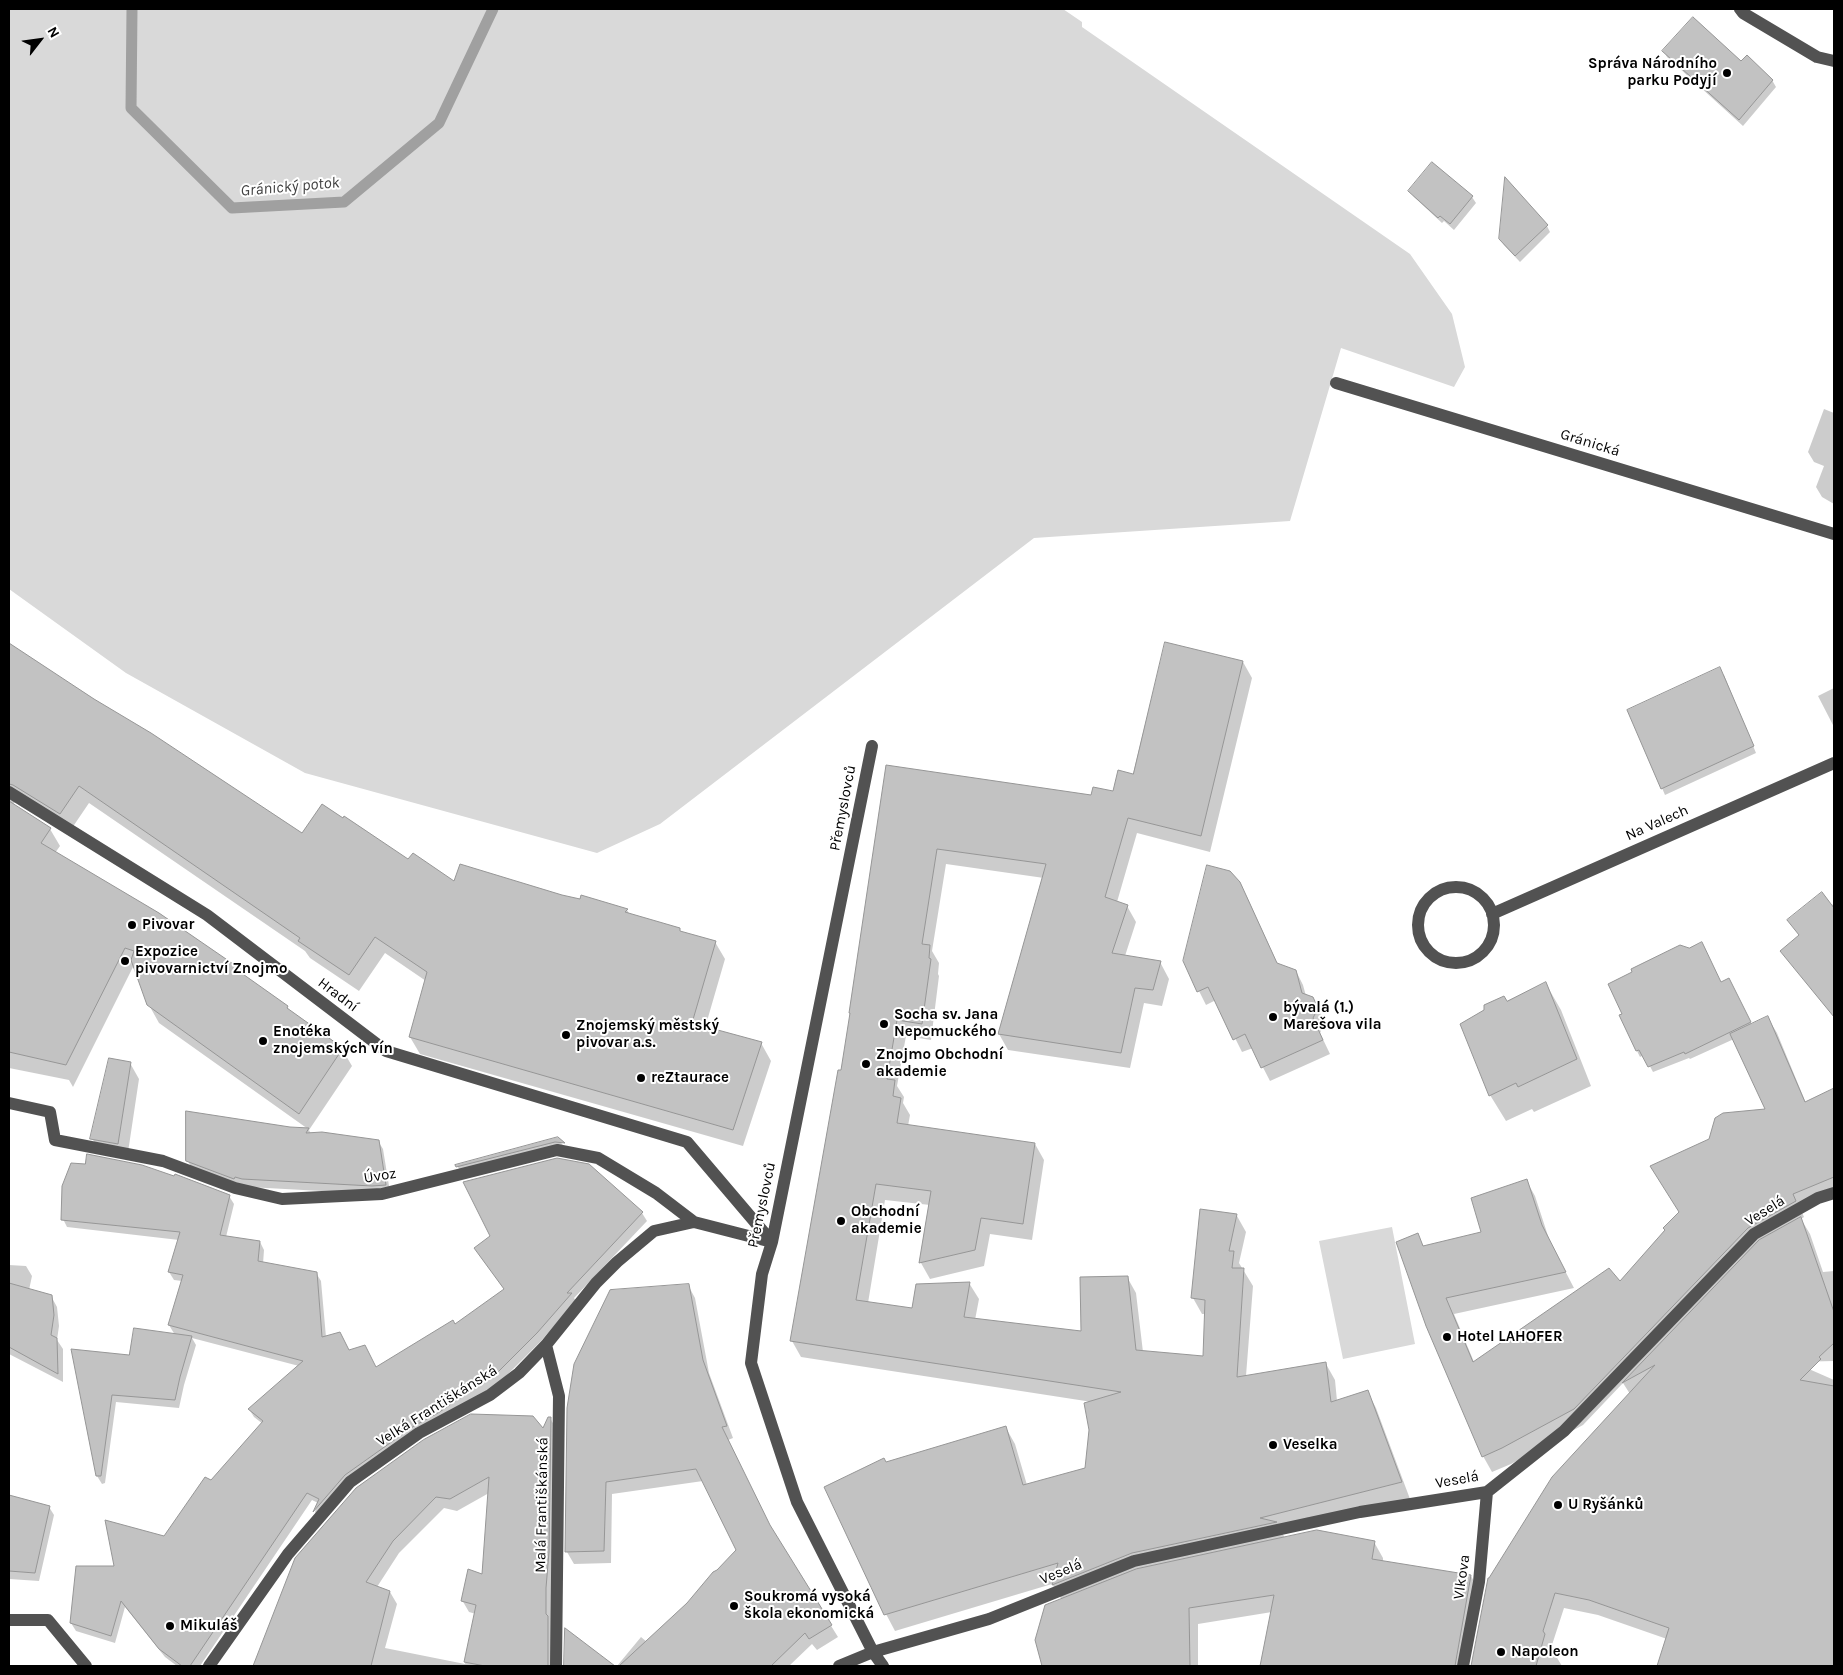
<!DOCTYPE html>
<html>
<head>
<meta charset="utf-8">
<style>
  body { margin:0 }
  #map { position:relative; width:1843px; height:1675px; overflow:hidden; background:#fff; font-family:Karla,sans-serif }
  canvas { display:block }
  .frame { position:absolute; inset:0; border:10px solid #000; pointer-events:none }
  .north { position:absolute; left:15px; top:15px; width:50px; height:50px; -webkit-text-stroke:4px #fff; paint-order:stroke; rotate:60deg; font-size:14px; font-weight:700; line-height:20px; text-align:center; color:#000 }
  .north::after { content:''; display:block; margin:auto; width:18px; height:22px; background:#000; clip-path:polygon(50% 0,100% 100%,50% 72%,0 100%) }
</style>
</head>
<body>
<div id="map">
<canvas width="1843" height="1675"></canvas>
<div class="frame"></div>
<div class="north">N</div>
</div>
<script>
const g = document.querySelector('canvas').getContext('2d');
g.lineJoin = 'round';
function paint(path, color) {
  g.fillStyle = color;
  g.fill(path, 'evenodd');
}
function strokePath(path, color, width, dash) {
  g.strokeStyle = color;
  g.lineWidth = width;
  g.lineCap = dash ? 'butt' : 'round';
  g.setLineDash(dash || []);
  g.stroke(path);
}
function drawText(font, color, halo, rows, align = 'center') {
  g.font = font + ' Karla,sans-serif';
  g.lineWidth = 4;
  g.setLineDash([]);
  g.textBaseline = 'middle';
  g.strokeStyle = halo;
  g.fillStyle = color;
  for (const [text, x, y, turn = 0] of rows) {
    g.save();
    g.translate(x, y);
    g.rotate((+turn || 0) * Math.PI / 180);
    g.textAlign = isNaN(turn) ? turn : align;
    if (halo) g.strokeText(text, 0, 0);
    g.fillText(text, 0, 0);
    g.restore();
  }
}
const green = new Path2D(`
  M9,9H1063L1082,22V27L1410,254L1452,314L1465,367L1454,387L1341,348L1290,521L1034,538L660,824L597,853L305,773L126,673L9,589Z
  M1392,1227L1415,1344L1343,1359L1319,1241Z`);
const shadow = new Path2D(`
  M1664,51L1741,63L1772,80L1776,87L1743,126L1667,57Z
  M1432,164L1472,197L1476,203L1454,230L1444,221L1442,223L1414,197L1410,191Z
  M1547,226L1550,232L1520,262L1504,245L1500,239Z
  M1824,409L1834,413V504L1822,497L1816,487L1824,466L1814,462L1808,452Z
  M9,643L94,701L303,834L408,861L455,883L581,901L582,897L627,910L630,915L679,929L681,933L715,942L725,959L705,1028L761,1043L771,1061L743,1146L420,1054L410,1037L426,981L385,953L359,991L310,958L305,951L89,803L70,831L15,802L13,805L50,829L60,846L55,853L241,971L243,975L287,1006L290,1012L342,1049L352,1066L309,1130L311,1134L378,1141L383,1149L390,1192L377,1194L248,1187L192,1169L188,1161L290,1128L308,1129L159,1023L149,1005L134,965L73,1087L69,1080L9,1068Z
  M1243,662L1252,678L1210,852L1137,833L1117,902L1127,906L1136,922L1125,956L1160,962L1169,979L1162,1006L1144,1003L1130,1068L1008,1050L999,1034L1044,878L946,864L932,951L939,963L938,974L939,976L931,1040L906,1036L897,1086L904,1097L903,1103L910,1115L908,1126L1035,1144L1044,1160L1032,1240L990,1234L984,1266L930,1279L921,1263L930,1205L885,1200L868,1303L913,1310L969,1283L979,1299L975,1320L1082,1333L1127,1277L1136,1293L1143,1352L1204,1357L1206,1314H1202L1193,1298L1237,1216L1246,1232L1239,1263L1253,1286L1246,1376L1326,1364L1335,1380L1337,1401L1367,1391L1376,1408L1410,1499L1281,1531L1285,1538L1374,1542L1383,1558V1562L1471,1576L1480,1592L1466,1666H1261L1272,1612L1198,1624V1666H1043L1036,1640L1062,1600L1052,1584L895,1631L886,1614V1463L1006,1428L1015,1444L1027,1485L1086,1469L1092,1402L801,1357L792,1341L842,1072L887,766L1092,796L1114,793L1134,776Z
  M1724,675L1756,753L1665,795L1629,711Z
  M1834,688V727L1818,696Z
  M1239,883L1247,897L1278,965L1296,971L1303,985L1306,996L1312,998L1320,1012L1325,1022L1320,1033L1330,1054L1270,1081L1253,1048L1242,1052L1216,1000L1206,1005L1184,961Z
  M1834,903V1013L1832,1014L1781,951L1800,936L1789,921L1831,906Z
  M1721,983L1732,986L1752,1025L1768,1018L1777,1033L1806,1103L1834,1091V1196L1801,1210L1804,1217L1801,1219L1810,1234L1823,1272L1834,1271V1361L1793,1362L1834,1380V1666H1658L1667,1639L1598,1615L1564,1608L1551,1648L1562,1666H1472L1489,1579L1630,1394L1623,1383L1583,1425L1511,1464L1492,1472L1483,1456L1417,1235L1424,1247L1482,1233L1526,1180L1535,1196L1550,1242L1574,1288L1454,1314L1474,1362L1620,1282L1680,1213L1710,1140L1767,1110L1734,1039L1690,1059L1689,1058L1653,1072L1644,1055L1640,1057L1637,1051Z
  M1546,984L1561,1010L1591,1086L1534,1112L1532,1109L1506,1121L1490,1095L1485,1011Z
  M130,1063L139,1079L127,1159L101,1154L92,1138Z
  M558,1139L566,1149L461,1173L457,1165Z
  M229,1196L234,1204L226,1237L260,1242L264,1250L263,1264L316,1273L321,1281L326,1337L376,1368L455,1325L505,1290L480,1256L642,1213L647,1221L574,1298L576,1301L541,1341L501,1381L350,1483L319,1519L315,1512L318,1503L312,1500L200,1666H177L165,1657L125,1607L115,1643L76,1631L71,1623L115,1568L165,1538L263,1424L254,1417L249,1409L299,1366L192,1338L196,1345L184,1385L179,1408L116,1402L105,1483L102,1484L97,1476L73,1351L130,1356L175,1335L169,1325L182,1281L174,1280L169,1272L179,1240L67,1227L63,1219Z
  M9,1265L26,1266L32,1276L29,1290L51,1296L57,1307L59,1326L57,1340L63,1349V1382L9,1354Z
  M688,1285L695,1298L709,1373L733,1438L728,1440L774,1534L838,1637L817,1650L812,1644L789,1666H617L641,1637L647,1642L688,1603L737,1550L703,1481L612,1494L611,1563L574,1564L567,1552Z
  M550,1418L557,1430L555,1666H254L297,1558L543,1431ZM489,1493L484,1575L462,1600L469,1612L476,1614L465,1664L385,1648L397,1604L390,1592L377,1587L399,1553L444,1508L457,1511Z
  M9,1496L49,1507L54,1515L39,1581L9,1579Z`);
const stream = new Path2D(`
  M132,9L131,108L232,208L344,202L439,123L493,9`);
const building = new Path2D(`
  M1693,17L1741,61L1747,55L1773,80L1739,120L1662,51Z
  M1432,162L1473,196L1450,224L1440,216L1438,218L1408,191Z
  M1505,177L1548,225L1515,256L1499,239Z
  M1165,642L1243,661L1201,836L1128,818L1105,897L1128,905L1112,953L1161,961L1153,990L1135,988L1121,1053L998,1034L1046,864L937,849L922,944L930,945L929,958L931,959L922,1024L897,1020L887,1079L895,1080L893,1096L901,1098L897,1123L1035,1143L1023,1224L981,1218L975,1250L919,1263L931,1191L876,1184L856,1300L912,1308L916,1284L970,1282L964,1317L1081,1331L1080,1277L1128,1276L1136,1350L1203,1356L1205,1300L1191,1298L1200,1209L1237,1214L1229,1251H1234L1232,1268H1244L1237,1377L1326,1362L1331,1402L1368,1390L1402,1482L1260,1518L1277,1522L1132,1553L1052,1585L1058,1563L884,1615L824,1487L884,1458L886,1462L1006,1426L1023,1485L1085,1468L1089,1430L1084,1403L1121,1392L790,1341L838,1070H841L850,1013H849L886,765L1091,795L1093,787L1113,791L1118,770L1133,774Z
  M9,643L94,699L151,733L302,833L322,804L343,818L344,816L408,859L413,853L454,881L460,864L562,895L580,899L581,895L628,909L625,912L680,928V931L716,941L692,1023L762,1042L733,1130L409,1037L427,972L375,937L349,975L298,941L300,938L79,786L60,814L13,785L9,784Z
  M1720,667L1754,746L1661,789L1627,710Z
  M9,801L51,828L41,843L159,913L242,970L240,972L288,1006L287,1008L343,1048L299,1114L147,1005L131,960L134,951L125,948L66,1065L9,1052Z
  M1207,865L1230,871L1240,882L1277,963L1296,970L1302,993L1313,997L1318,1008L1313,1018L1323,1040L1261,1068L1245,1034L1233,1040L1208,987L1197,992L1183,961Z
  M1822,892L1834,908V1017L1780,951L1799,935L1787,920Z
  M1702,942L1721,982L1729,978L1751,1022L1685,1054L1684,1052L1648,1067L1639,1050L1636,1051L1619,1015L1622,1014L1608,984L1632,972L1631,969L1680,945L1689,948Z
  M1546,982L1577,1059L1518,1087L1516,1083L1489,1096L1460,1024L1484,1010V1005L1504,996L1507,1001Z
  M1768,1016L1805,1102L1834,1088V1177L1793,1194L1796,1201L1748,1228L1574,1409L1502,1448L1482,1457L1426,1326L1396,1242L1418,1233L1423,1246L1481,1232L1471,1198L1527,1179L1542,1225L1566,1272L1446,1298L1473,1362L1609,1268L1620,1281L1665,1230L1663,1228L1679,1212L1650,1166L1709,1139L1715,1118L1723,1113L1765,1109L1730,1034Z
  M109,1058L131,1062L118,1144L90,1139Z
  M186,1111L290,1127L309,1128L306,1133L322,1132L379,1140L386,1185L372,1186L242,1179L235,1177L234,1179L186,1161Z
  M558,1137L565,1143L555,1142L456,1167L455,1165Z
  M87,1154L142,1165L174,1176L175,1174L230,1195L220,1235L260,1241L258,1261L317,1272L322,1337L340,1332L349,1350L365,1345L376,1367L453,1320L455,1324L504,1289L474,1248L490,1236L463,1182L557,1158L589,1164L643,1212L567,1293H572L537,1333L497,1373L438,1413L414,1426L345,1475L313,1512L319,1499L307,1493L190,1666H182L159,1649L121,1601L111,1636L70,1623L76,1566H114L105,1520L164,1536L205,1477L211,1480L263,1421L248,1409L303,1361L168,1325L183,1275L168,1272L180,1232L61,1220L62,1186L71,1163L85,1164Z
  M1801,1217L1834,1312V1343L1819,1357L1821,1359L1800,1380L1834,1386V1666H1657L1669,1628L1589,1600L1555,1593L1543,1631L1545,1634L1536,1666H1471L1488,1578H1489L1552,1477L1655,1365L1622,1383L1759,1240Z
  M9,1283L52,1295L54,1315L51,1335L57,1338L58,1374L9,1347Z
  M689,1284L703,1360L727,1426L722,1427L770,1525L832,1625L809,1639L805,1633L771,1666H619L687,1603L713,1572L717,1570L736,1550L696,1469L606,1482L604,1551L565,1552L567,1408L574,1364L610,1290Z
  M134,1328L192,1336L180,1377L175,1400L112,1395L101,1476H96L71,1349L129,1355Z
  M471,1414L533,1416L543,1428L548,1417H551L549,1552L546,1588V1614L548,1616V1666H485L464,1662L476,1605L461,1601L468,1569L482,1574L489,1477L450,1499L436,1497L393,1541L366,1582L390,1591L371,1666H253L295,1558L356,1488L423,1440Z
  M9,1495L50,1506L35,1573L9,1571Z
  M1317,1530L1375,1541L1372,1559L1471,1575L1455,1666H1260L1274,1595L1189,1608L1190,1666H1042L1035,1640L1045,1605L1136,1569Z
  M565,1628L615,1666H564Z`);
const minor = new Path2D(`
  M1740,9L1743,13L1817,57L1834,61
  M1336,383L1834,534
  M872,746L772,1242L762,1274L751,1363L797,1502L873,1652L883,1666
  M9,792L207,915L386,1051L687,1142L772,1242
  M1418 925a38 38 0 1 1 76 0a38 38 0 1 1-76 0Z
  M1492,914L1834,763
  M9,1103L50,1112L55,1140L163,1161L235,1188L282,1199L382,1194L557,1150L598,1158L656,1193L694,1222
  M546,1345L559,1396L556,1666
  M9,1620H48L86,1666
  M209,1666L288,1554L350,1482L419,1433L490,1395L519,1373L546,1345L596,1283L617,1262L654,1231L694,1222L772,1242
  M839,1666L873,1652L989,1619L1134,1561L1360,1512L1487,1492L1564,1431L1754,1234L1818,1198L1834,1193
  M1463,1666L1479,1582L1487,1492`);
const markers = [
  [1727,73,5,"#000"],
  [132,925,5,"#000"],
  [125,961,5,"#000"],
  [1273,1017,5,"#000"],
  [884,1024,5,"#000"],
  [566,1035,5,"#000"],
  [263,1041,5,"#000"],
  [866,1064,5,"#000"],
  [641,1078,5,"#000"],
  [841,1221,5,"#000"],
  [1447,1337,5,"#000"],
  [1273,1445,5,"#000"],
  [1558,1505,5,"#000"],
  [734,1606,5,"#000"],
  [170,1626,5,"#000"],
  [1501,1652,5,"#000"]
];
const poiNames = [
  ["Správa Národního",1717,64,"right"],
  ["parku Podyjí",1717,81,"right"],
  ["Pivovar",142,925],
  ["Expozice",135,952],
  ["pivovarnictví Znojmo",135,969],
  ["bývalá (1.)",1283,1008],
  ["Marešova vila",1283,1025],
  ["Socha sv. Jana",894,1015],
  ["Nepomuckého",894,1032],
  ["Znojemský městský",576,1026],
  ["pivovar a.s.",576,1043],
  ["Enotéka",273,1032],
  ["znojemských vín",273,1049],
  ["Znojmo Obchodní",876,1055],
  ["akademie",876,1072],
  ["reZtaurace",651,1078],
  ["Obchodní",851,1212],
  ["akademie",851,1229],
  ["Hotel LAHOFER",1457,1337],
  ["Veselka",1283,1445],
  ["U Ryšánků",1568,1505],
  ["Soukromá vysoká",744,1597],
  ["škola ekonomická",744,1614],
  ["Mikuláš",180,1626],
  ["Napoleon",1511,1652]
];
const streetNames = [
  ["Gránická",1590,443,17],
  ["Přemyslovců",843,808,-79],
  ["Na Valech",1657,823,-24],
  ["Hradní",338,995,37],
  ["Úvoz",380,1176,-9],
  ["Přemyslovců",762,1205,-78],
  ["Veselá",1765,1211,-32],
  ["Velká Františkánská",437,1406,-32],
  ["Veselá",1457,1480,-10],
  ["Malá Františkánská",542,1505,-89],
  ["Veselá",1061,1572,-22],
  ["Vlkova",1462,1577,-82]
];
const waterNames = [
  ["Gránický potok",290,187,-5]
];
paint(green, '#d9d9d9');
paint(shadow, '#0003');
strokePath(stream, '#a0a0a0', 11);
paint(building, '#c2c2c2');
strokePath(building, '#969696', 1);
strokePath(minor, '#525252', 12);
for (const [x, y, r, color] of markers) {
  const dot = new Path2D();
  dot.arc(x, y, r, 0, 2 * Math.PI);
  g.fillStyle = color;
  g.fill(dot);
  strokePath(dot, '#fff', 2);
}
drawText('bold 15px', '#000', '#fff', poiNames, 'left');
drawText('15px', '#000', '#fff', streetNames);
drawText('italic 16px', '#414141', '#fff', waterNames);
</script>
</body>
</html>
